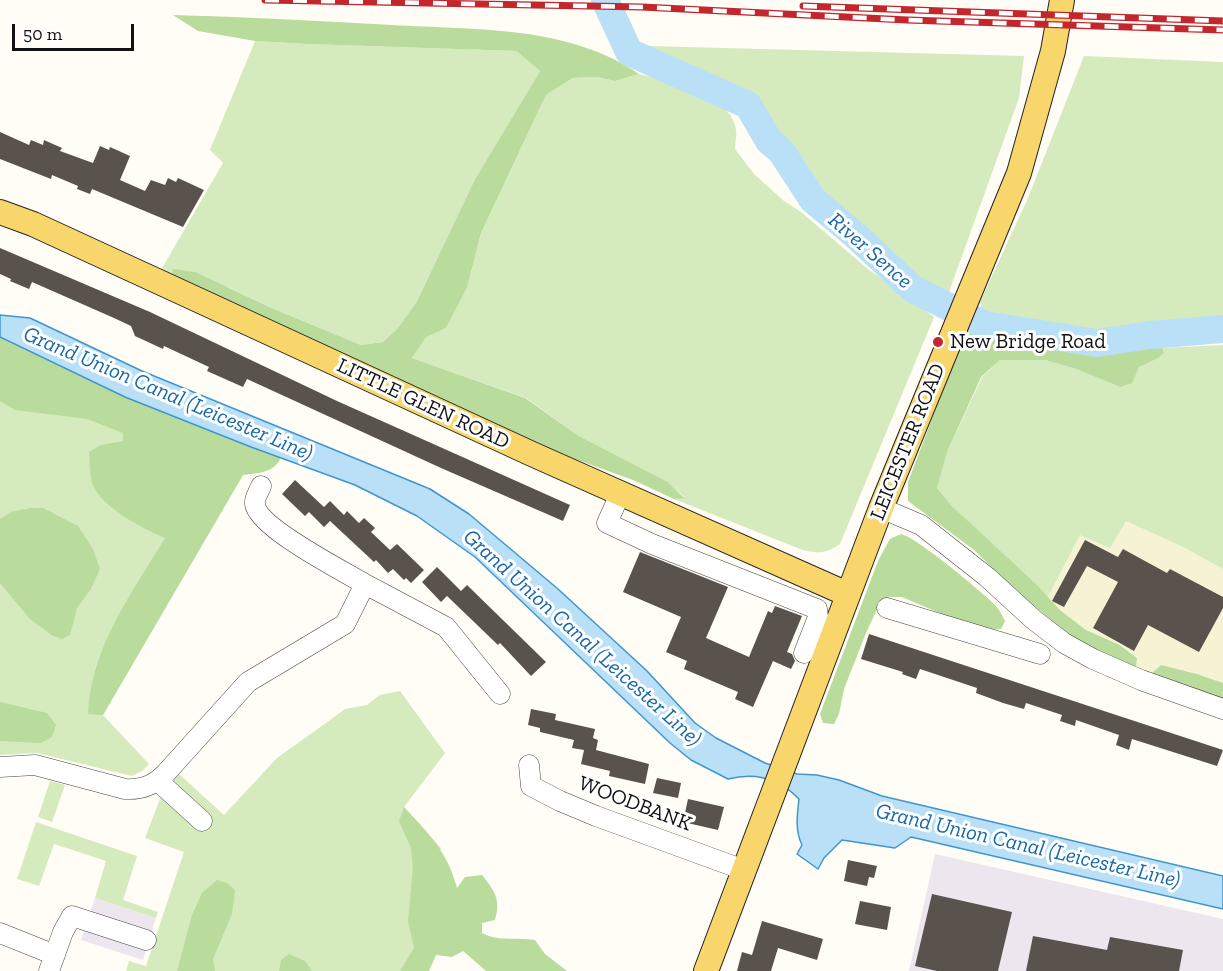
<!DOCTYPE html>
<html>
<head>
<meta charset="utf-8">
<style>
  body { margin:0 }
  #map { position:relative; width:1223px; height:971px; overflow:hidden; background:#fffdf5; font-family:"Zilla Slab",serif }
  canvas { display:block }
  .scale { position:absolute; left:12px; top:24px; width:122px; height:27px; box-sizing:border-box; border:3px solid #111; border-top:0; padding-left:8px; font-size:18px; line-height:21px; white-space:nowrap; color:#111; -webkit-text-stroke:4px #fff; paint-order:stroke }
</style>
</head>
<body>
<div id="map">
<canvas width="1223" height="971"></canvas>
<div class="scale">50 m</div>
</div>
<script>
const g = document.querySelector('canvas').getContext('2d');
g.lineJoin = 'round';
function paint(path, color) {
  g.fillStyle = color;
  g.fill(path, 'evenodd');
}
function strokePath(path, color, width, dash) {
  g.strokeStyle = color;
  g.lineWidth = width;
  g.lineCap = dash ? 'butt' : 'round';
  g.setLineDash(dash || []);
  g.stroke(path);
}
function drawText(font, color, halo, rows, align = 'center') {
  g.font = font + ' "Zilla Slab",serif';
  g.lineWidth = 6;
  g.setLineDash([]);
  g.textBaseline = 'middle';
  g.strokeStyle = halo;
  g.fillStyle = color;
  for (const [text, x, y, turn = 0] of rows) {
    g.save();
    g.translate(x, y);
    g.rotate((+turn || 0) * Math.PI / 180);
    g.textAlign = isNaN(turn) ? turn : align;
    if (halo) g.strokeText(text, 0, 0);
    g.fillText(text, 0, 0);
    g.restore();
  }
}
const industrial = new Path2D(`
  M935,854L1223,919V971H909Z
  M95,898L156,918L143,960L81,940Z`);
const farmland = new Path2D(`
  M1126,521L1183,547L1223,569V683L1197,674L1161,665L1152,673L1136,667L1137,657L1121,645L1086,630L1060,610L1048,597L1080,535Z`);
const green = new Path2D(`
  M255,41L307,44L518,51L540,71L475,179L417,301L398,328L383,342L361,345L274,309L230,288L172,276L161,270L223,163L210,150Z
  M650,46L1024,56L1019,98L949,292L943,296L925,290L906,268L796,180L779,157L771,134L761,115L746,96L666,63Z
  M1084,56L1223,62V323L1175,325L1094,340L984,322L980,302L1028,198Z
  M639,74C668,81 732,94 736,130C737,136 735,143 735,149L754,174L784,201L801,212L868,269L934,317L840,544C826,554 816,554 800,549L674,499L684,497L668,482L579,436L526,398L412,358L426,336L446,328L467,288L481,233L546,95L573,78L597,77L615,81Z
  M0,337L125,397L190,423L243,475L103,715L149,764L142,771L132,776L37,753L0,755Z
  M1223,345V569L1183,547L1126,521L1110,548L1080,535L1048,597L953,507L937,488L948,450L982,377L1000,360H1045L1076,369L1120,387L1135,374L1139,367L1164,353L1162,348Z
  M400,691L445,753L404,807L441,848L422,971H126L129,961L146,966L184,852L145,838L161,796L179,774L224,815L277,758L330,720L345,709L367,705L380,695Z
  M50,781L65,785L52,822L38,817Z
  M36,822L137,856L123,900L158,912L156,918L95,898L106,861L54,844L39,886L17,879Z`);
const forest = new Path2D(`
  M173,15C246,17 319,21 392,25C475,30 568,25 639,74L615,81L597,77L573,78L546,95L481,233L467,288L446,328L426,337L412,358L525,398L579,436L668,482L684,498L674,499L633,480L550,450L172,277L173,269L195,272L274,309L361,345L383,342L398,328L417,301L475,179L540,71L517,51L307,44L255,41L198,31Z
  M971,332L1074,350L1162,348L1164,353L1158,358L1139,367L1132,383L1120,387L1076,369L1045,360H1000L981,377L948,450L937,488L953,507L1037,585L1060,610L1086,630L1120,645L1137,658L1136,667L1129,669L1069,635L1016,591L974,550L908,501V482L959,348Z
  M0,337L125,397L281,457C275,473 258,473 243,475L103,715L88,714C91,647 132,593 165,538C144,529 102,508 93,485C89,476 90,462 89,452L101,445L123,441V433L87,419L15,410L0,401Z
  M31,508H43L78,526L93,549L100,569L91,589L77,608L70,635L62,639L53,636L30,619L0,583V519L11,512Z
  M901,534C916,537 981,591 995,605C999,609 1002,615 1005,621L1001,629L986,630L970,626L902,597H890L880,603L866,633L844,689L839,714L834,724L823,723L820,714L878,561L890,539Z
  M1161,665L1197,674L1223,683V703L1160,680L1152,673Z
  M0,702L47,713L56,725L52,737L41,743L0,741Z
  M404,807C428,833 448,852 457,888L465,877L482,875C495,891 501,900 495,920L482,923V933C499,942 517,937 535,940L545,954L567,971H486L463,951L452,957L436,955L429,971H400L414,948L408,921L413,868L411,848L399,821Z
  M217,880L227,883L235,890L232,914L213,959L215,971H177L192,915L202,893Z
  M289,954L305,961L312,971H279L281,960Z`);
const water = new Path2D(`
  M0,315L30,318L142,371L430,489L469,514L558,589L647,671L695,723L716,738L765,763L797,774L817,775L839,780L882,796L1223,876V909L911,837L895,848L842,840L824,858L818,869L797,854L802,845C795,831 797,815 799,799C779,778 755,772 728,779L691,760L670,743L475,557L417,516L355,485L251,447L125,397L0,337Z`);
const river = new Path2D(`
  M605,0L629,52L748,105L769,141L781,151L813,200L854,234L913,289L985,325L1097,343L1150,335L1223,329`);
const building = new Path2D(`
  M0,132L29,145L31,140L43,145L44,140L62,148L60,151L93,163L100,146L109,150L110,147L130,156L120,180L145,191L151,180L165,185L168,178L176,182L178,178L204,190L183,227L92,189L90,194L77,189L78,186L52,175L51,179L0,159Z
  M0,248L150,312L337,401L570,505L563,521L441,468L247,379L243,387L207,371L209,367L164,346L163,349L135,336L131,326L114,318L48,289L32,282L29,289L10,281L11,279L0,274Z
  M295,480L324,507L330,501L344,515L347,511L359,523L364,518L375,528L371,532L390,550L397,544L424,570L411,583L406,578L404,580L393,569L388,573L376,560L374,562L330,521L324,527L309,512L305,516L282,494Z
  M1085,540L1118,557L1123,549L1167,573L1170,569L1223,597V608L1199,652L1148,625L1134,651L1093,628L1118,582L1087,566L1064,607L1052,601Z
  M640,552L728,587L706,638L749,657L768,611L772,613L775,606L802,616L787,652L792,654L795,661L791,669L773,661L753,707L735,699L738,692L684,669L687,661L666,652L681,617L623,592Z
  M437,567L461,591L467,585L546,662L531,676L500,643L498,645L447,596L441,602L422,582Z
  M869,634L1223,750L1217,766L1132,739L1129,750L1116,745L1119,735L1076,720L1075,726L1060,721L1062,715L1026,703L1024,709L1003,703L976,693L977,688L920,669L916,679L902,674L903,672L861,659Z
  M531,709L556,714L555,720L595,729L593,738L598,740L596,750L649,764L645,784L609,776L610,771L581,764L584,750L572,748L574,740L540,732V728L528,725Z
  M657,778L681,783L678,798L653,793Z
  M688,799L724,807L718,830L683,822Z
  M848,860L877,866L874,878L869,877L867,886L844,881Z
  M932,894L1012,912L998,971H937L915,966Z
  M860,901L891,907L887,930L855,924Z
  M762,921L823,939L817,960L778,948L771,971H737L742,952L752,955Z
  M1033,936L1107,950L1110,937L1183,950L1179,971H1026Z`);
const minor = new Path2D(`
  M261,486C259,492 254,498 255,504C257,527 343,571 365,584
  M620,494L607,523L652,544L817,609L818,617L804,653
  M881,508L921,525L987,577L1034,620L1064,643L1093,659L1141,680L1223,709
  M887,608L1040,654
  M529,765L531,786L560,801L596,816L744,870
  M0,767L35,765L125,789C141,790 153,786 165,774L248,682L345,624L365,584L446,627L500,694
  M158,781L202,821
  M0,933L55,955
  M49,971L63,932L72,916L146,940`);
const major = new Path2D(`
  M0,212L33,224L170,287L532,454L847,594
  M706,971L881,508L1019,173L1053,51L1062,0`);
const rail = new Path2D(`
  M265,0L642,7L907,20L1223,30
  M803,6L1223,21`);
const markers = [
  [938,342,6,"#c4262e"]
];
const poiNames = [
  ["New Bridge Road",950,342]
];
const streetNames = [
  ["LITTLE GLEN ROAD",423,404,25],
  ["LEICESTER ROAD",908,442,-68],
  ["WOODBANK",635,804,21]
];
const waterNames = [
  ["River Sence",870,251,41],
  ["Grand Union Canal (Leicester Line)",168,394,23],
  ["Grand Union Canal (Leicester Line)",582,638,42],
  ["Grand Union Canal (Leicester Line)",1028,846,13]
];
paint(industrial, '#eee6ef');
paint(farmland, '#f6f3d4');
paint(green, '#d5ebbd');
paint(forest, '#b9dc9c');
paint(water, '#b9e0f7');
strokePath(water, '#3f96cf', 1.5);
strokePath(river, '#b9e0f7', 28);
paint(building, '#5a524d');
strokePath(minor, '#444', 21);
strokePath(major, '#222', 26);
strokePath(minor, '#fff', 20);
strokePath(major, '#f9d66b', 24);
strokePath(rail, '#c4262e', 7);
strokePath(rail, '#fff', 4.5, [14]);
for (const [x, y, r, color] of markers) {
  const dot = new Path2D();
  dot.arc(x, y, r, 0, 2 * Math.PI);
  g.fillStyle = color;
  g.fill(dot);
  strokePath(dot, '#fff', 2);
}
drawText('21px', '#111', '#fff', poiNames, 'left');
drawText('21px', '#111', '#fff', streetNames);
drawText('italic 22px', '#1768a6', '#fff', waterNames);
</script>
</body>
</html>
